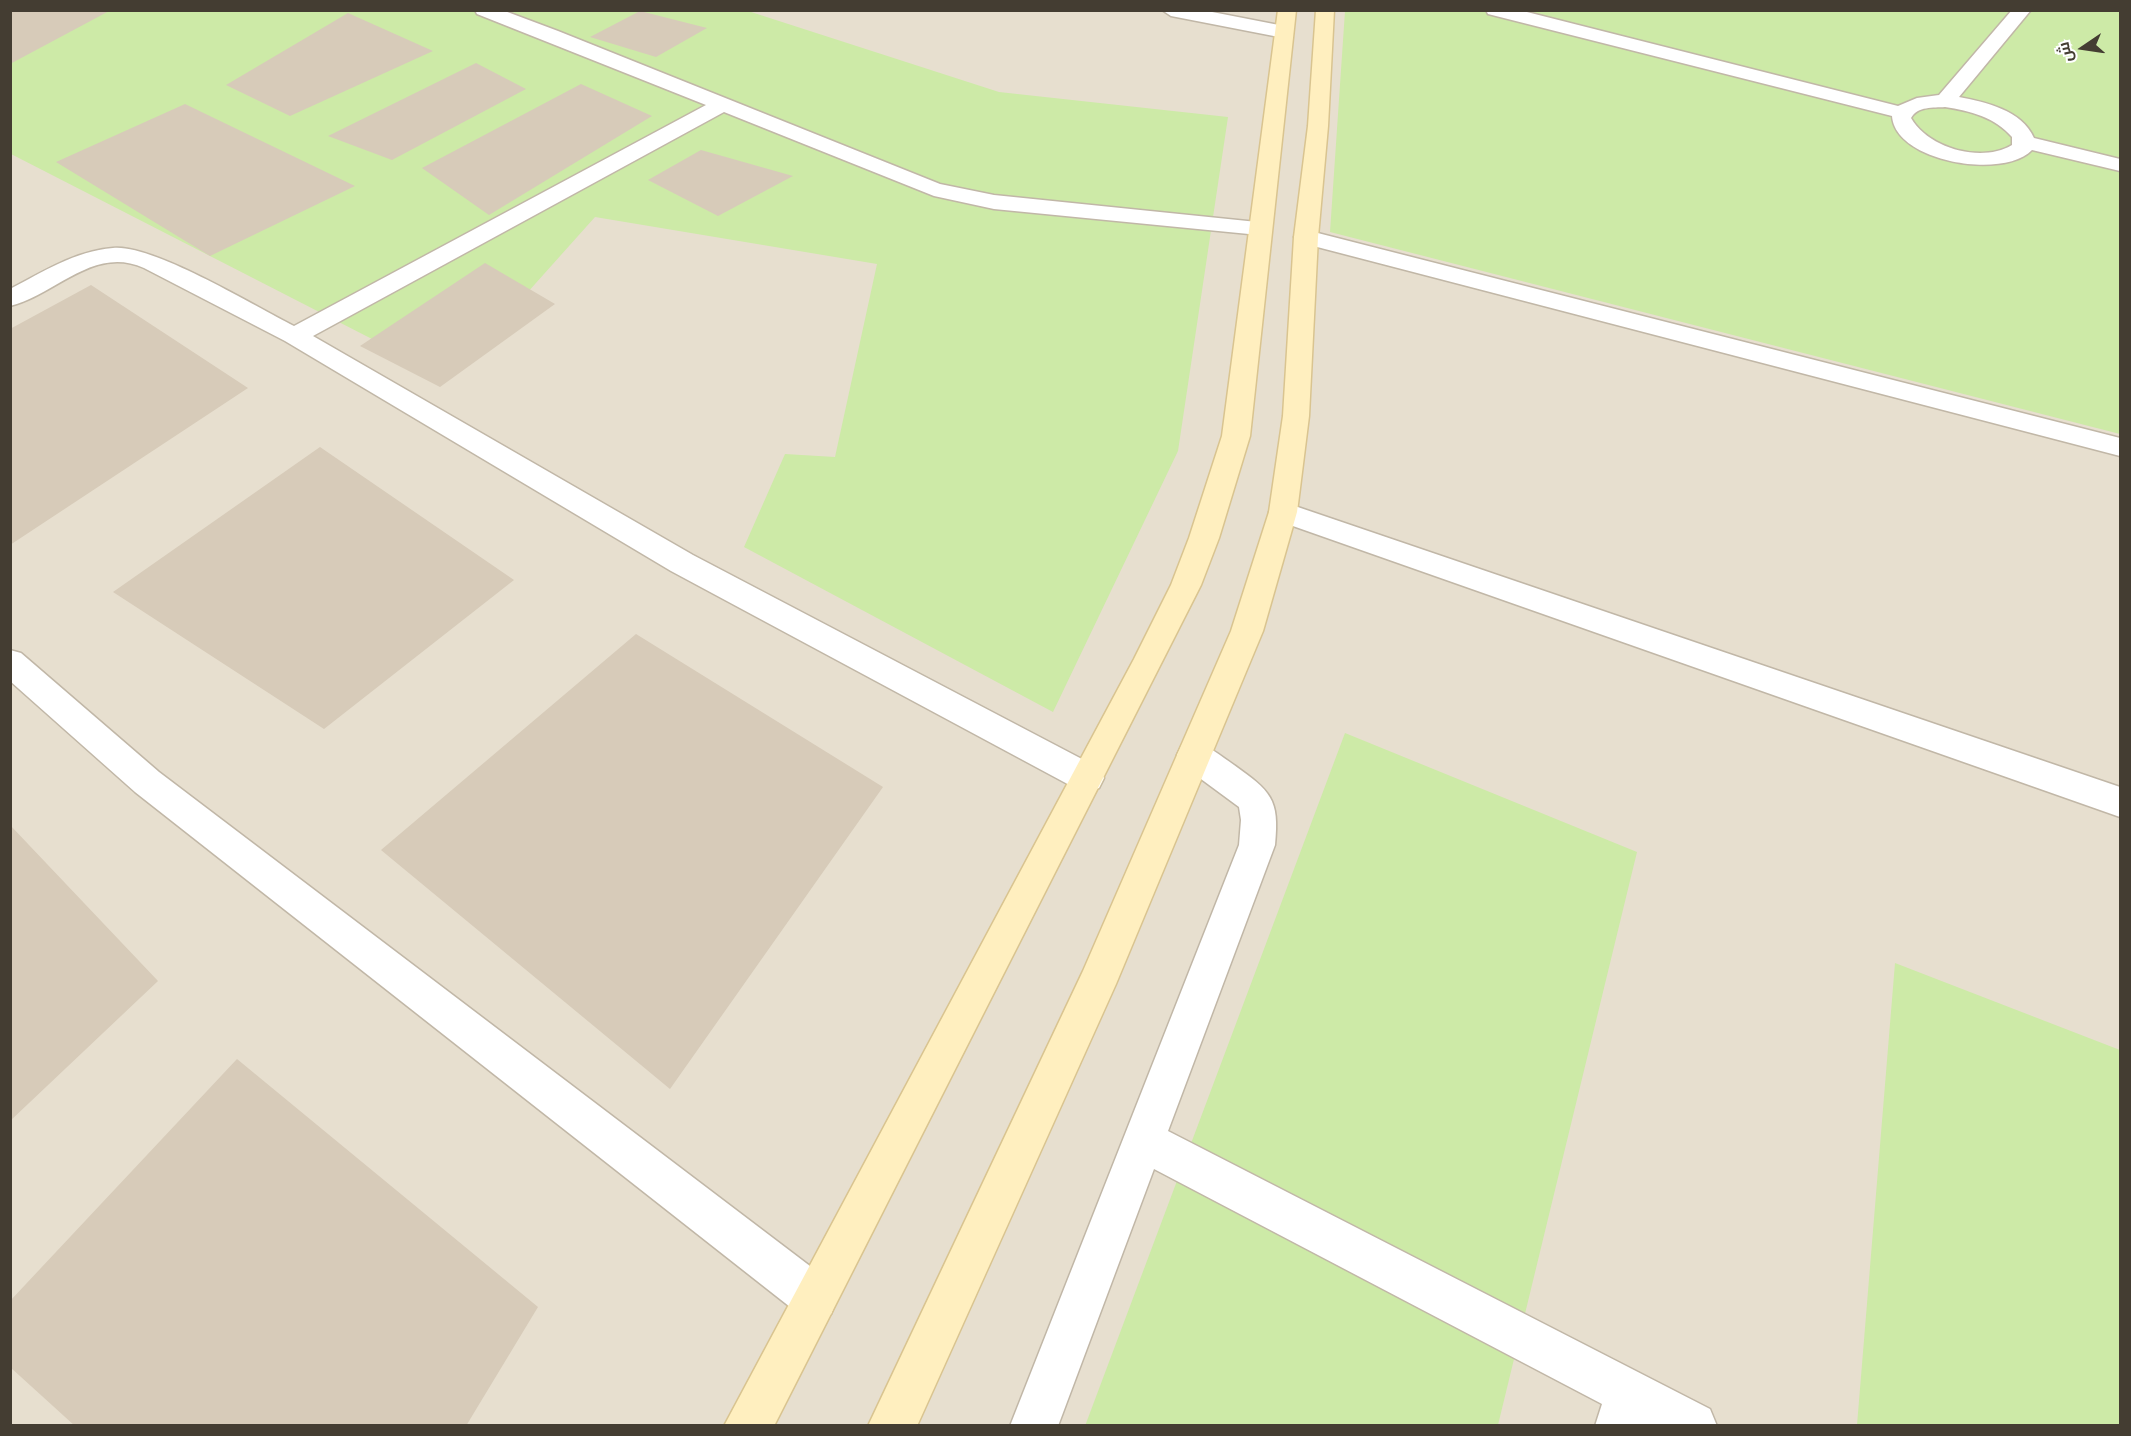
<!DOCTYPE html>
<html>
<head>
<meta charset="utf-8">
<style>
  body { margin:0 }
  #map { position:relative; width:2131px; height:1436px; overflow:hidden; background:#f2ede2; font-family:Jost,Cairo,sans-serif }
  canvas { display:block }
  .frame { position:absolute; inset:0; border:12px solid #443d32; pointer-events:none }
  .north { position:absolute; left:2053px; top:18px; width:60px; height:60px; -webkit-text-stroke:4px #fff; paint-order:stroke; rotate:257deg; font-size:16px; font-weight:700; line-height:24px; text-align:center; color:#443d32 }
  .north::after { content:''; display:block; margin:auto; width:21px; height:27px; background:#443d32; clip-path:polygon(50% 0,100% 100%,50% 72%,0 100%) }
</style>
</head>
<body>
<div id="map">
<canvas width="2131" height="1436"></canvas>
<div class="frame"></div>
<div class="north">ش</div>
</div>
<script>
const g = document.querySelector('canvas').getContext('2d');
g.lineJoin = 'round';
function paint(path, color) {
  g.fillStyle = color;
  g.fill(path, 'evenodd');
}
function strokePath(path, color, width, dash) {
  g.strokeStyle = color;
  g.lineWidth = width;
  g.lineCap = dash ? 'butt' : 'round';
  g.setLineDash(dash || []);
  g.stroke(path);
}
const residential = new Path2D(`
  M10,11H2120V1425H11Z`);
const green = new Path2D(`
  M10,11H748L999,92L1228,117L1178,451L1053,712L744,547L785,454L835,457L877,264L595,217L450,379L11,154Z
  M1345,11H2120V434L1330,232Z
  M1345,733L1637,852L1498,1425L1085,1426Z
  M1895,963L2120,1050V1425H1857Z`);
const building = new Path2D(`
  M10,10H111L10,64Z
  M640,11L707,28L656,57L590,37Z
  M348,13L433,51L290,116L226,85Z
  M476,63L526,89L392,160L328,136Z
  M581,84L652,116L489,215L422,168Z
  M185,104L355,186L210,256L56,162Z
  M701,150L793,176L718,216L648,180Z
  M485,263L555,304L440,387L360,346Z
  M91,285L248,388L10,545V329Z
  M320,447L514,580L324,729L113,592Z
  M636,634L883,787L670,1089L381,850Z
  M10,825L158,981L10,1121Z
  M237,1059L538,1307L466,1426H75L10,1367V1301Z`);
const street = new Path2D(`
  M475,10H502L558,31L940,184L994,195L1267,223L1270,228L1267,233L1259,235L994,209L934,196L724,112L313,336L693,555L1099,768L1104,778L1099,788L1087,792L1075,788L671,571L285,341L144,268C93,245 56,295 10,306V289C43,272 75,251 113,248C153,244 254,306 294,326L706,105L477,14Z
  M1162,10H1202L1284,26L1293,32L1284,38L1171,16Z
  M1486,10H1519L1898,106L1917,98L1939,95L2012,10H2031L1959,97C1985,102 2022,110 2034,138L2120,159V171L2032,150C2004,180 1895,162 1892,116L1488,14ZM1945,107C1970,111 1995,117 2012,137V145C1982,163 1929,149 1911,118C1918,106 1933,108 1945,107Z
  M1306,230L2120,438V456L1298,242L1294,237L1298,232Z
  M1283,502L2120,787V817L1273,519L1269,512L1273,505Z
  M10,650L21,653L159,772L831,1282L837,1298L831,1314L815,1320L799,1314L135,792L10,681Z
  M1194,741C1209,746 1221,756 1234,765C1270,791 1280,798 1275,845L1168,1131L1710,1409L1717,1426H1595L1602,1404L1154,1169L1058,1426H1010L1239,845L1241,820L1239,807L1182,765L1177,755L1182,745Z`);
const secondary = new Path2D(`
  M1278,10H1296L1250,436L1219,538L1201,585L774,1426H724L1134,659L1171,585L1189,538L1222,436Z
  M1316,10H1334L1328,126L1318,237L1309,416L1297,512L1263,631L1116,984L917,1426H868L1083,971L1231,631L1269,512L1283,416L1294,237L1308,126Z`);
paint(residential, '#e7dfcf');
paint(green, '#cdeaa7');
paint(building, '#d7cbb9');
strokePath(street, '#c1b7a7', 3);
strokePath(secondary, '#d9c490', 3);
paint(street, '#fff');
paint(secondary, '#ffefbf');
</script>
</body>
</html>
